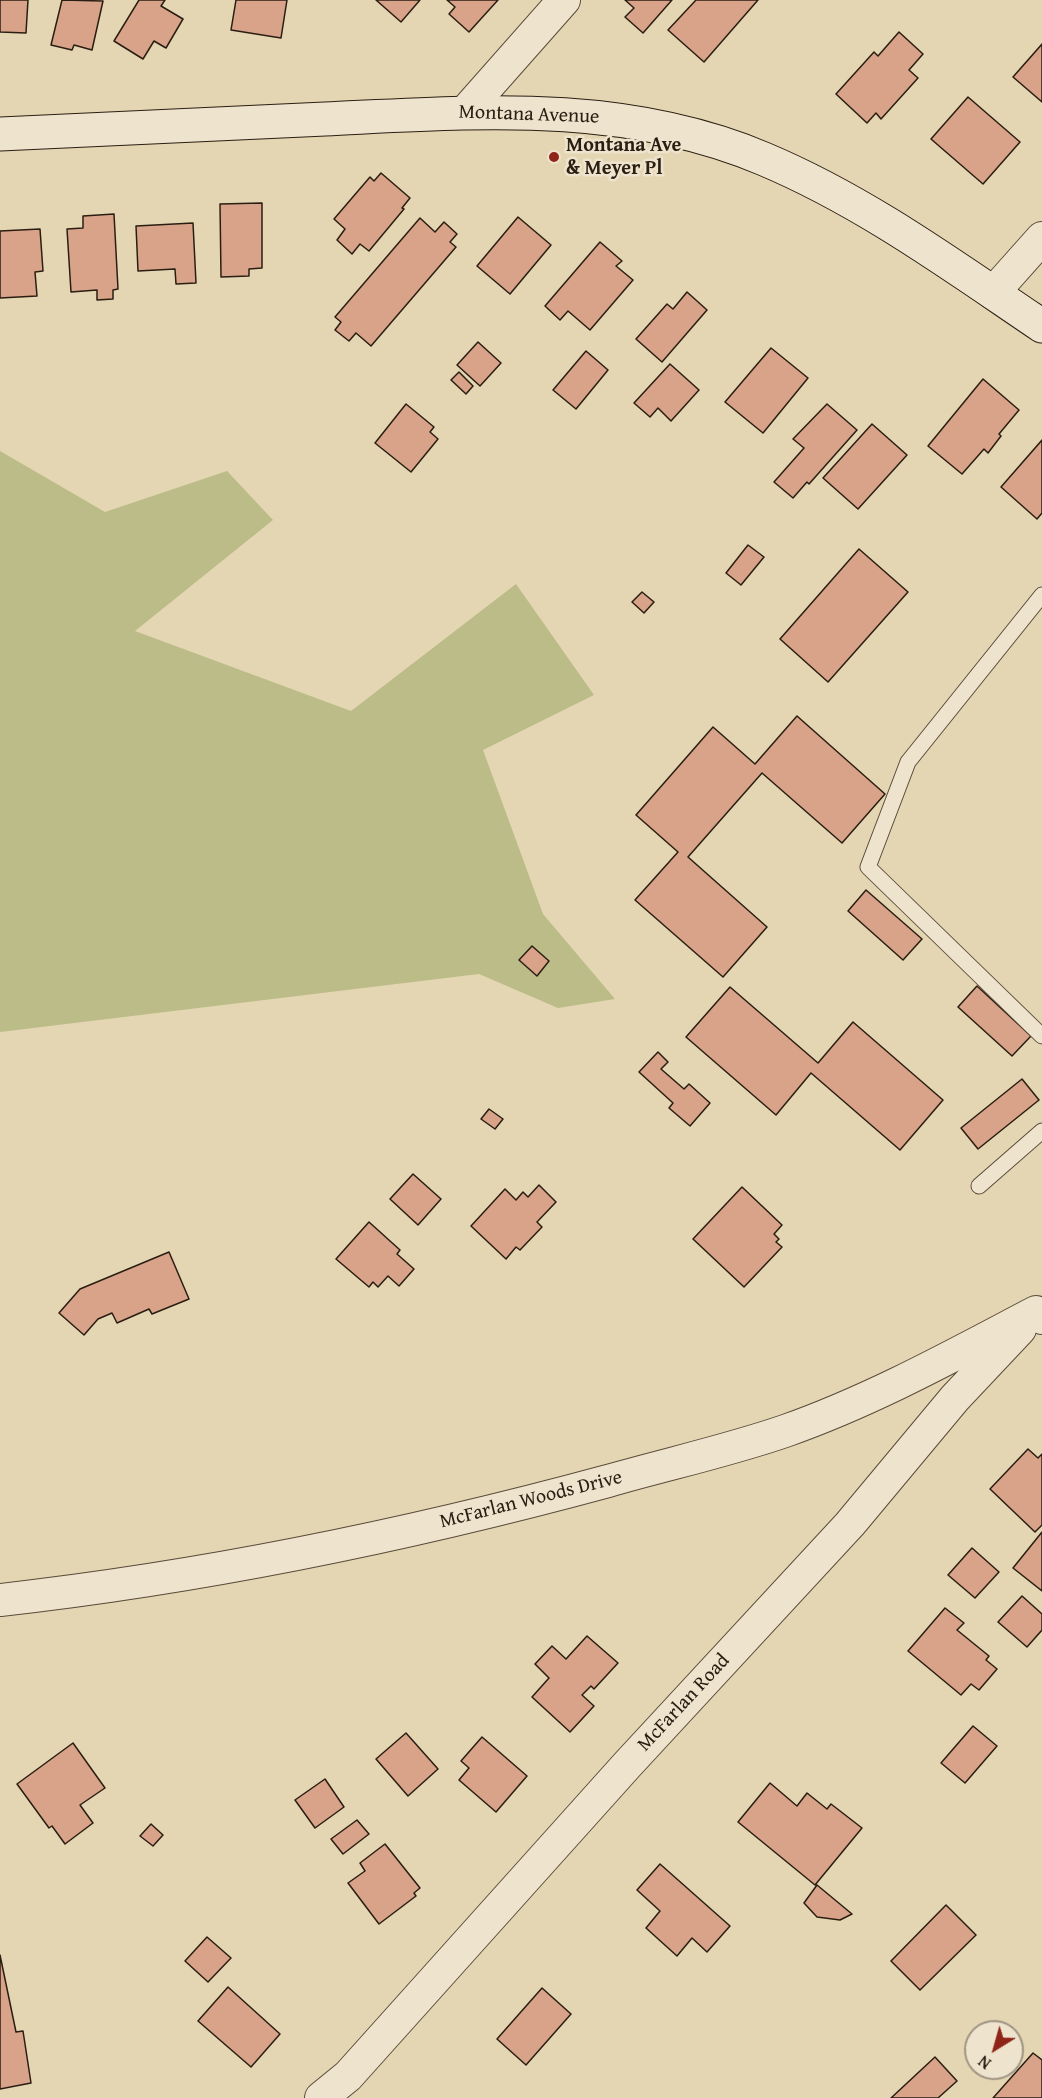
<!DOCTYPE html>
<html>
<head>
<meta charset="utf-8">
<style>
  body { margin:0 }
  #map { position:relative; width:1042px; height:2098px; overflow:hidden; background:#e5d6b3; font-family:"Gentium Book Plus",serif }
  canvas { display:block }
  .north { position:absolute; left:964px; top:2020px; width:60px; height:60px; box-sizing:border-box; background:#eee4ce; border:2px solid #a09583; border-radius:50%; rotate:217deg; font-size:16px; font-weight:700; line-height:24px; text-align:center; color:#2a1e12 }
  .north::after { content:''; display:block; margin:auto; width:21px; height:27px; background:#8f2418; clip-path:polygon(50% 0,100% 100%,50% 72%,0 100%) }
</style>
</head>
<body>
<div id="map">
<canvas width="1042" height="2098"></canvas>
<div class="north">N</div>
</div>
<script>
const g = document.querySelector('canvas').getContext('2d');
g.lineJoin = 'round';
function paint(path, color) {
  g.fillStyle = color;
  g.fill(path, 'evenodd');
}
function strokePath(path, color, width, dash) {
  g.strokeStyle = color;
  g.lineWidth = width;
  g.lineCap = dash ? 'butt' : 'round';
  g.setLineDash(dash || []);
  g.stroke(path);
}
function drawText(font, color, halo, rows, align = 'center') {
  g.font = font + ' "Gentium Book Plus",serif';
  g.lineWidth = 5;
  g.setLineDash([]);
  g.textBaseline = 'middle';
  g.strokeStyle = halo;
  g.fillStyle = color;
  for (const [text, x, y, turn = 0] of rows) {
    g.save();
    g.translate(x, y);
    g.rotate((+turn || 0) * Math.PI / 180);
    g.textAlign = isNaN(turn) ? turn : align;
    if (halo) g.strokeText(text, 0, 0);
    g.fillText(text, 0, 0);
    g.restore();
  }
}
const green = new Path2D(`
  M0,451L105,512L227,471L273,520L135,631L351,711L516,584L594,695L483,750L543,914L615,999L558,1008L479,974L0,1032Z`);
const building = new Path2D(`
  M0,0H28L26,33L0,32Z
  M62,0L103,1L92,50L74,45L72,50L51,45Z
  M139,0H165L161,6L183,19L166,48L154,41L143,59L114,41Z
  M236,0H287L281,38L231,30Z
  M376,0H420L401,22Z
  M447,0H498L469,32L449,14L455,7Z
  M625,0H672L643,33L625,17L634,8Z
  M696,0H758L704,62L668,30Z
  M899,32L923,54L909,70L918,78L881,119L876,113L867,123L836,94L874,52L878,56Z
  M1042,44V102L1013,77Z
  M968,97L1020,142L983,184L931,139Z
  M381,173L410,198L402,208L404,209L369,251L360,244L352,254L337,240L345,229L334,219L370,177L374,181Z
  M262,203V268L249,269V276L221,277L220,204Z
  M114,214L118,289L113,290V299L97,300V290L71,292L67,229L83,228V216Z
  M518,217L551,245L510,294L477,266Z
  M420,218L435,232L444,222L457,234L450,242L456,247L371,346L356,333L349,341L335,330L341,322L335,317Z
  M193,223L196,283L176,284L175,269L138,271L136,226Z
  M40,229L43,271L35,272L37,296L0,298V231Z
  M600,242L622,261L616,266L633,280L590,330L568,311L560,320L545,306Z
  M687,292L707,310L662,362L636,339L667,304L673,309Z
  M478,342L501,363L480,386L457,365Z
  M771,348L808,378L763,433L725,402Z
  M586,351L608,370L576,409L553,390Z
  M670,364L699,390L671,421L658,408L650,417L634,403Z
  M459,372L473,386L466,394L451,380Z
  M983,379L1019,410L999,434L1001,436L988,453L984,449L962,474L928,446Z
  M406,404L434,427L430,432L438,439L411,472L375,443Z
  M827,404L857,430L809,484L807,482L793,498L774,482L804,448L793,439Z
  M872,424L907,455L858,509L823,478Z
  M1042,440V513L1037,519L1001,487Z
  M748,545L764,557L741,585L726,573Z
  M859,549L908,592L828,682L780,639Z
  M642,592L654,602L644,613L632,602Z
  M797,716L885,794L842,843L762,773L688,857L767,927L723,977L635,900L678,852L636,815L713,727L755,764Z
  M866,890L922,939L903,960L848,911Z
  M532,946L549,961L537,976L519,960Z
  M977,986L1031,1036L1012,1056L958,1007Z
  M730,987L818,1063L853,1022L943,1100L900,1150L811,1073L776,1115L686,1037Z
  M658,1052L668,1062L661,1069L684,1089L689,1084L710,1103L690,1126L669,1108L673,1103L639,1072Z
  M1022,1079L1039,1100L978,1149L961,1128Z
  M489,1109L503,1119L495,1129L481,1119Z
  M413,1174L441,1199L418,1225L390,1199Z
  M539,1185L556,1202L537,1222L542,1227L520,1250L516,1247L506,1259L471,1226L505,1189L516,1200L523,1192L528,1197Z
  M742,1187L782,1225L774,1234L779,1239L776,1242L782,1247L744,1287L693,1239Z
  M369,1222L400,1250L397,1254L414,1269L399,1286L388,1276L378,1287L373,1282L369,1287L336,1259Z
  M169,1252L189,1299L152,1314L149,1309L117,1323L112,1313L98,1319L84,1335L59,1313L80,1289Z
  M1028,1449L1038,1458L1042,1454V1525L1035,1532L990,1489Z
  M1042,1532V1591L1013,1568Z
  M972,1548L999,1572L975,1598L948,1575Z
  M1022,1596L1042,1614V1630L1027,1647L998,1622Z
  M945,1608L964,1623L957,1630L989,1656L986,1660L997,1669L979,1690L971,1684L961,1695L908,1651Z
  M587,1636L618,1663L594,1689L591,1686L582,1695L594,1706L570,1732L532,1697L549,1678L535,1664L552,1646L566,1659Z
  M973,1726L997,1746L965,1783L941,1763Z
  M406,1733L438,1769L408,1796L376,1759Z
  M482,1737L527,1776L496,1812L459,1780L469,1768L461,1761Z
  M73,1743L105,1788L80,1805L93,1823L65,1844L52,1826L49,1828L17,1784Z
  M325,1779L344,1807L315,1828L295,1800Z
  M770,1783L797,1806L807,1793L827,1809L831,1804L862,1828L815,1885L738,1822Z
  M357,1820L369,1834L343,1854L331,1839Z
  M151,1824L163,1835L153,1846L140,1836Z
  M385,1844L420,1888L414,1893L416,1896L379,1924L348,1883L365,1871L360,1863Z
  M660,1864L730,1926L707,1952L692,1938L677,1956L646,1928L660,1911L637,1890Z
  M817,1885L852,1914L840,1920L817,1917L804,1903Z
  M946,1905L976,1935L920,1990L891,1961Z
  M207,1937L231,1958L208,1982L185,1961Z
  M0,1955L16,2032L23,2031L31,2083L0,2089Z
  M228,1987L280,2034L251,2067L198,2021Z
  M542,1988L571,2014L526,2065L497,2039Z
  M1033,2053L1042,2060V2098H993Z
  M935,2057L957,2081L938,2098H891Z`);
const lane = new Path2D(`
  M1042,595L908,762L868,867L1042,1036
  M979,1186L1042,1131`);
const street = new Path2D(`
  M465,112L564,0
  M993,293L1042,238
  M0,1600C205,1577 409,1535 608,1481C667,1464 727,1451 785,1431C873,1400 954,1355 1036,1312L1042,1318
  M321,2098L348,2076L627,1765L850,1524L955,1398L1020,1329`);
const secondary = new Path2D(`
  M0,134C108,129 216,124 325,119C475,112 622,99 764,159C864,201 953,266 1042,326`);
const markers = [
  [554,157,6,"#8f2418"]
];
const streetNames = [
  ["Montana Avenue",529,115,2],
  ["McFarlan Woods Drive",531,1500,-14],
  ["McFarlan Road",684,1703,-47]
];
const poiNames = [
  ["Montana Ave",566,146],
  ["& Meyer Pl",566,169]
];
paint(green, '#bbbc88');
paint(building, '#d8a388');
strokePath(building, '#2a1e12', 1.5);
strokePath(lane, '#594c3a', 17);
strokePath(street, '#594c3a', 34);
strokePath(secondary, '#2a1e12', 35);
strokePath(lane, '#eee4ce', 15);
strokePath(street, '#eee4ce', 32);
strokePath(secondary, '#eee4ce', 33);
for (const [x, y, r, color] of markers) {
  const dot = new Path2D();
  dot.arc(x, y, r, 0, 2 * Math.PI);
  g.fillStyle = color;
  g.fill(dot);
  strokePath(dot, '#eee4ce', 2);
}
drawText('20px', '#2a1e12', '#eee4ce', streetNames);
drawText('bold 20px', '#2a1e12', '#eee4ce', poiNames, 'left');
</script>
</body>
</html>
